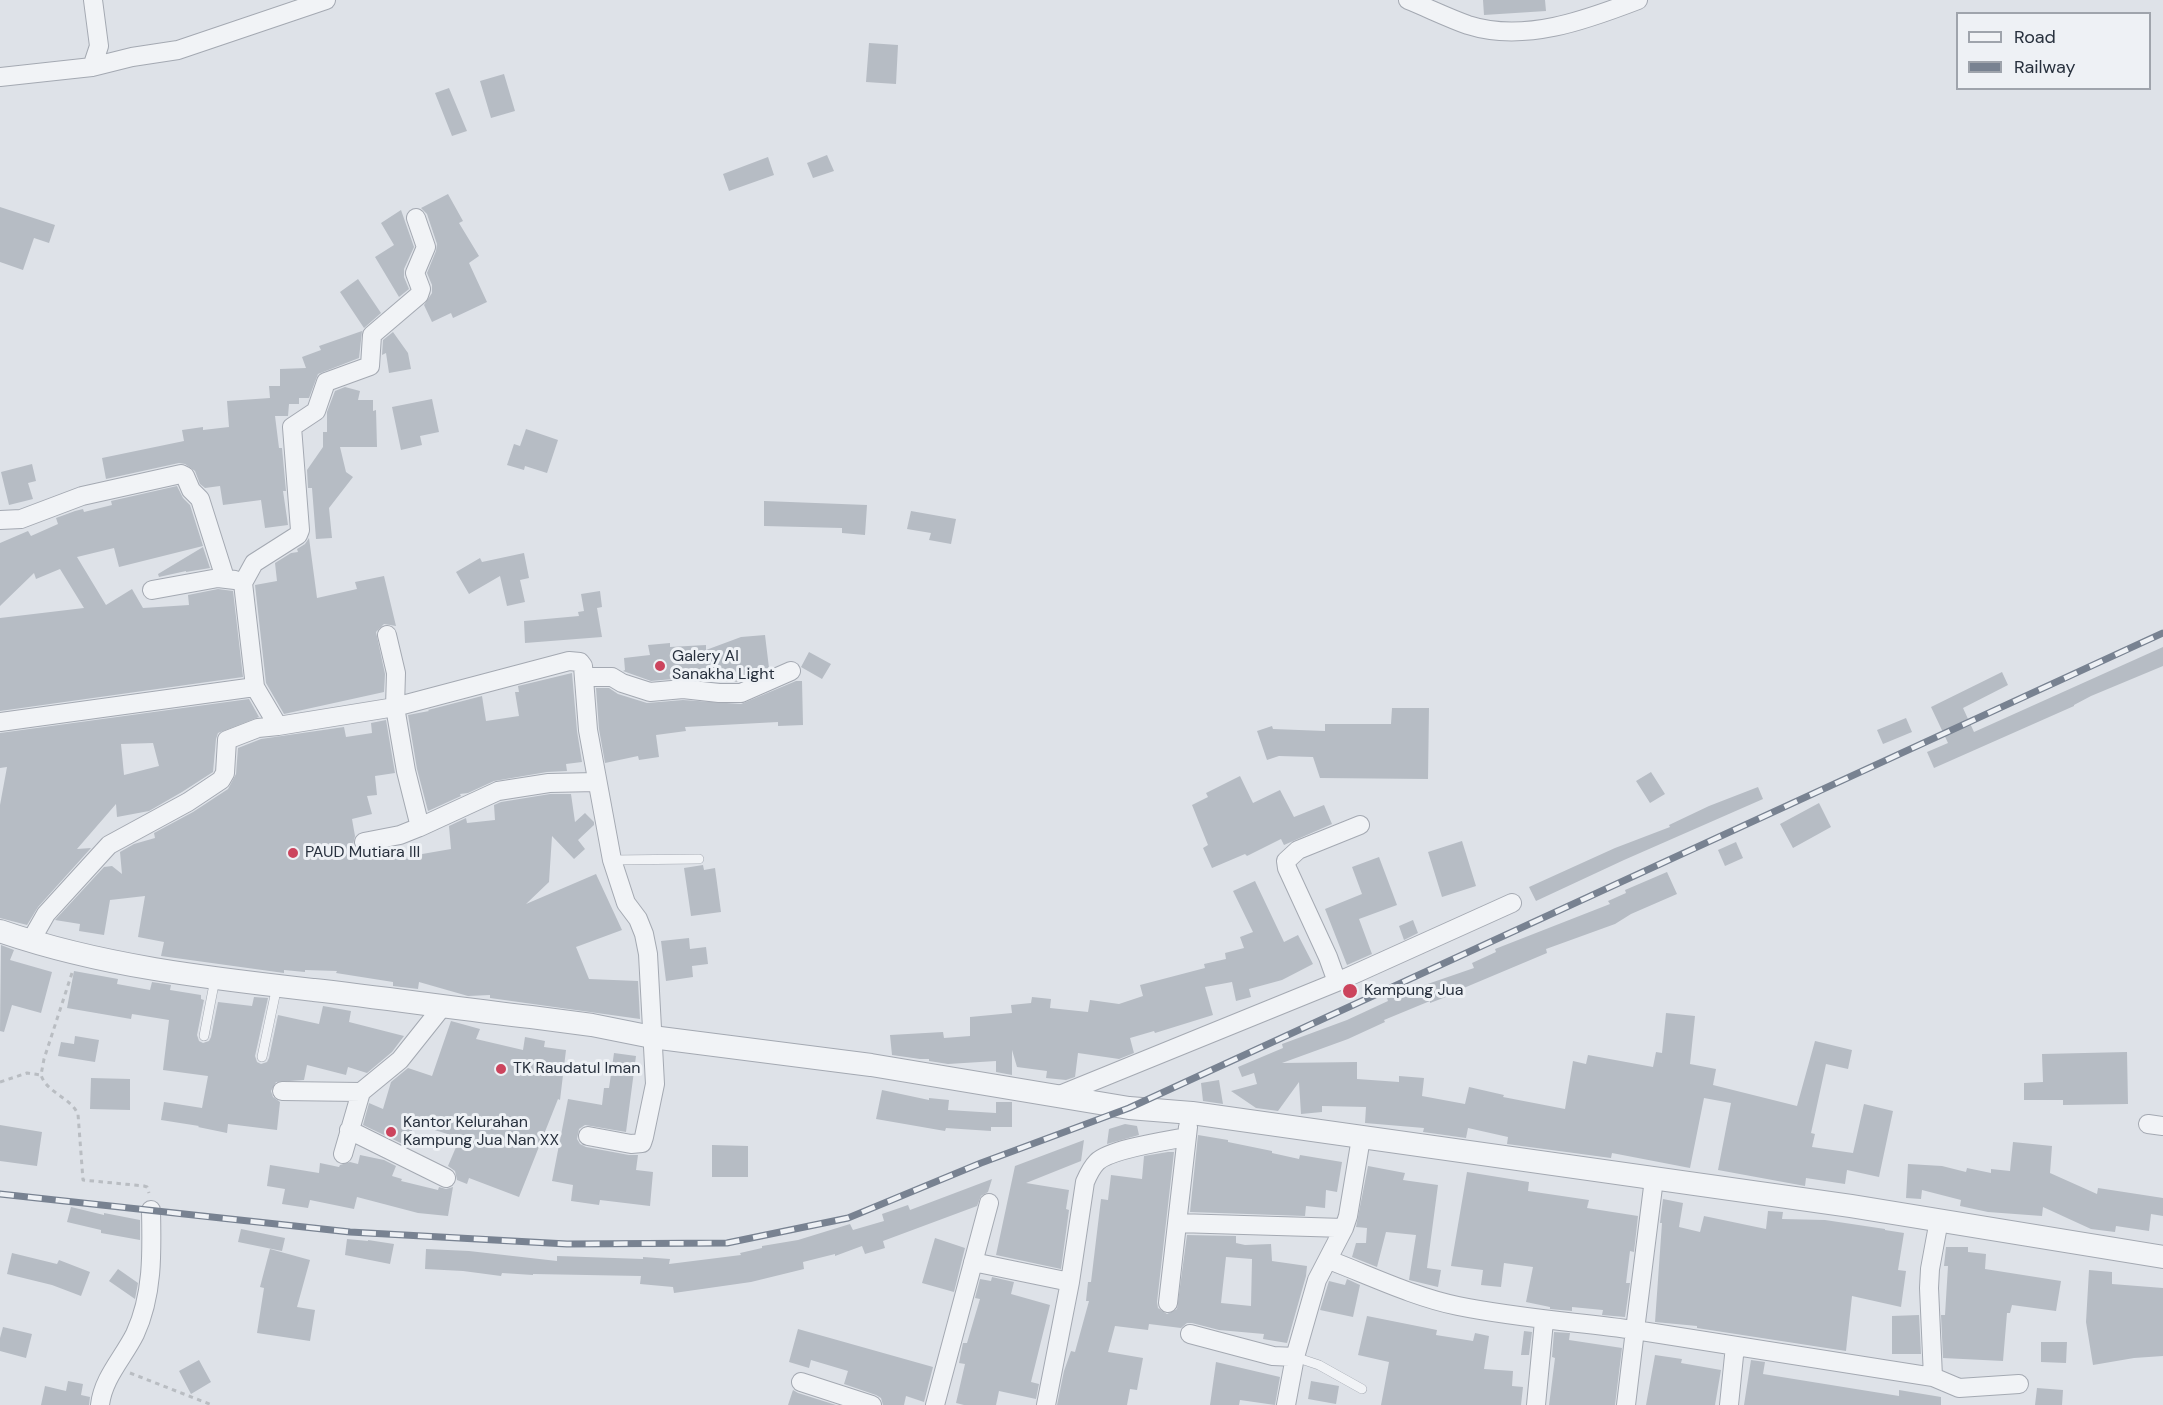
<!DOCTYPE html>
<html>
<head>
<meta charset="utf-8">
<style>
  body { margin:0 }
  #map { position:relative; width:2163px; height:1405px; overflow:hidden; background:#dee2e8; font-family:"DM Sans",sans-serif }
  canvas { display:block }
  .legend { position:absolute; left:1956px; top:12px; width:195px; height:78px; box-sizing:border-box; background:#eef1f5; border:2px solid #9fa4ac; margin:0; padding:8px 10px; list-style:none; font-size:18px; color:#28313e }
  .legend li { display:flex; align-items:center; gap:12px; height:30px }
  .legend b { width:30px; border:2px solid #9fa4ac }
</style>
</head>
<body>
<div id="map">
<canvas width="2163" height="1405"></canvas>
<ul class="legend">
<li><b style="height:8px;background:#f1f3f6"></b>Road</li>
<li><b style="height:8px;background:#788291"></b>Railway</li>
</ul>
</div>
<script>
const g = document.querySelector('canvas').getContext('2d');
g.lineJoin = 'round';
function paint(path, color) {
  g.fillStyle = color;
  g.fill(path, 'evenodd');
}
function strokePath(path, color, width, dash) {
  g.strokeStyle = color;
  g.lineWidth = width;
  g.lineCap = dash ? 'butt' : 'round';
  g.setLineDash(dash || []);
  g.stroke(path);
}
function drawText(font, color, halo, rows, align = 'center') {
  g.font = font + ' "DM Sans",sans-serif';
  g.lineWidth = 6;
  g.setLineDash([]);
  g.textBaseline = 'middle';
  g.strokeStyle = halo;
  g.fillStyle = color;
  for (const [text, x, y, turn = 0] of rows) {
    g.save();
    g.translate(x, y);
    g.rotate((+turn || 0) * Math.PI / 180);
    g.textAlign = isNaN(turn) ? turn : align;
    if (halo) g.strokeText(text, 0, 0);
    g.fillText(text, 0, 0);
    g.restore();
  }
}
const building = new Path2D(`
  M1483,0H1545L1546,11L1484,15Z
  M869,43L898,45L896,84L866,82Z
  M504,74L515,111L491,118L480,81Z
  M449,88L467,131L452,136L435,93Z
  M827,155L834,171L813,178L807,163Z
  M768,157L774,175L729,191L723,174Z
  M448,194L463,221L459,223L479,256L469,263L487,302L453,318L451,313L432,322L424,305L432,293V285L427,273L436,251L437,244L427,214L421,208Z
  M0,207L55,225L49,243L34,238L23,270L0,262Z
  M401,210L414,247L404,269V277L409,289L399,297L375,257L394,245L381,223Z
  M358,279L381,313L364,328L340,292Z
  M362,331L359,358L318,374L309,398H299V404H289L288,416H275L279,448H282L286,491H283L288,525L265,528L261,500L223,505L220,486L205,488L200,484L195,471L185,464L179,463L106,479L102,458L184,441L182,430L203,427V430L229,427L227,401L270,398L269,386H280V369L306,368L302,357L321,350L319,346Z
  M393,332L408,353L411,369L389,373L386,353L382,355L383,340Z
  M345,387L360,391L358,400H373V411L376,410L377,447H340L346,472L353,477L329,508L332,538L316,539L312,488H308L307,470L323,447V432H327V412L335,391Z
  M432,399L439,432L420,436L422,445L401,450L392,407Z
  M526,429L558,440L547,473L525,466L524,470L507,465L514,444L520,446Z
  M32,464L36,481L28,483L33,499L9,505L1,472Z
  M177,486L183,498L190,505L203,546L119,567L114,548L77,557L106,605L132,589L143,608L189,605L188,595L218,589L233,591L243,677L0,711V618L84,608L60,569L36,579L34,573L0,606V543L28,531L31,536L58,524L56,518L75,511L83,509L84,512L112,505L111,501Z
  M764,501L867,505L865,535L842,533V528L764,526Z
  M911,511L956,519L951,544L929,540L931,533L907,529Z
  M309,538L317,598L357,589L355,582L384,576L396,626L384,624L376,632L385,674L384,692L284,714L266,683L255,585L277,581L275,563L291,553L298,552L297,549L305,544Z
  M203,547L210,568L186,572V571L159,577L158,574Z
  M524,553L529,578L520,580L525,602L507,606L500,576L469,594L456,572L480,558L482,562Z
  M600,591L602,607L597,608L602,637L525,643L524,621L579,616L578,612L584,611L581,594Z
  M765,635L769,668L739,682L684,678L651,681L623,671L625,670L624,658L650,655L648,645L670,643V647L706,645V650L741,637Z
  M2163,647V666L2091,696L2074,705V706L1934,768L1927,752L1948,743L1931,707L2002,672L2008,685L1963,708L1974,732Z
  M809,652L831,664L822,679L801,667Z
  M572,673L577,731L582,762L566,764L567,771L547,772L494,781L468,793L460,794L461,796L428,811L417,769L408,715L429,711L428,710L482,696L486,721L519,716L515,692H519L518,686Z
  M796,681H802L803,725L778,726V722L685,727L686,731L656,735L659,757L639,760L638,756L605,763L599,729L596,688H609L618,694L647,703L683,700L741,704Z
  M249,699L259,717L218,733L216,739L213,772L182,792L149,811L117,817L116,804L77,849L91,848L38,907L27,925L0,918V805L7,767L0,768V733ZM153,743L159,766L124,775L121,744Z
  M1392,708H1429L1428,779L1320,778L1313,757L1279,756L1267,760L1257,731L1272,726L1273,729L1325,731V724H1391Z
  M1906,718L1912,732L1883,744L1877,730Z
  M386,720L395,773L375,776L377,795L367,796L372,814L352,819L355,836L353,845L358,851L359,857H405L451,849L449,826L466,818L467,823L495,820L494,805L501,802L550,794H571L575,822L585,813L594,822V825L578,840L585,849L574,859L552,836L549,882L526,904L596,874L622,930L576,947L589,979L638,981L640,1019L490,998V995L468,996L419,982L418,989L393,986V982L336,973L337,971L305,970V972L284,970V973L161,956L164,942L138,937L145,896L110,900L104,935L79,931L80,924L55,920L104,867L112,866L122,874L120,852L134,844L155,838L154,833L193,812L228,789L236,774L238,748L261,739L344,727L346,737L372,733L371,723Z
  M1651,772L1665,794L1650,803L1636,781Z
  M1240,776L1253,803L1280,790L1294,817L1324,805L1332,824L1284,845L1281,839L1247,856L1245,854L1212,868L1203,848L1208,845L1192,805L1208,797L1206,793Z
  M1758,787L1763,799L1624,860L1536,901L1529,887L1615,848L1670,827L1669,825L1709,806Z
  M1819,803L1831,827L1793,848L1780,824Z
  M1462,841L1476,886L1442,897L1428,852Z
  M1736,842L1743,858L1725,866L1718,850Z
  M1379,857L1397,905L1359,919L1372,954L1347,965L1325,909L1362,894L1352,867Z
  M703,865L704,870L715,868L721,912L691,916L684,868Z
  M1667,872L1677,894L1631,914L1615,924L1546,949L1547,953L1459,990V992L1430,1003V1001L1384,1020L1385,1022L1348,1039L1282,1063L1357,1062V1079L1399,1082V1076L1424,1078L1422,1096L1465,1104L1469,1087L1504,1095L1503,1097L1565,1109L1573,1061L1586,1064L1588,1055L1653,1067L1656,1052L1662,1053L1666,1013L1695,1016L1690,1064L1716,1069L1713,1085L1797,1106L1815,1041L1852,1050L1848,1069L1826,1064L1811,1133L1815,1134L1812,1147L1853,1153L1864,1104L1893,1111L1879,1177L1847,1170L1845,1184L1806,1178L1805,1186L1718,1170L1731,1103L1704,1098L1690,1168L1612,1153L1611,1158L1507,1144L1508,1137L1468,1128L1466,1138L1423,1132L1424,1128L1365,1123L1366,1107L1322,1106V1112L1301,1114L1299,1082L1278,1111L1256,1108L1231,1091L1257,1084L1254,1073L1242,1077L1238,1067L1283,1048L1282,1044L1347,1020L1388,1001L1387,998L1474,968L1472,963L1496,952L1495,949L1610,904L1608,901L1626,893L1625,890Z
  M1255,881L1284,942L1298,935L1313,964L1282,980L1249,989L1251,997L1236,1001L1232,982L1205,987L1213,1015L1155,1033L1154,1031L1130,1038L1134,1053L1119,1059L1078,1053L1075,1077L1066,1080L1046,1078L1047,1071L1017,1067L1012,1050V1075L996,1072V1061L948,1064L929,1061V1059H920L892,1055L890,1035L943,1032L944,1038L970,1036V1017L1012,1013L1011,1005L1031,1003L1032,997L1051,999L1050,1008L1088,1012L1090,1000L1119,1004L1143,996L1140,985L1205,968L1204,964L1226,959L1225,953L1244,948L1240,937L1253,932L1233,891Z
  M1413,920L1418,933L1404,940L1399,926Z
  M689,938L690,949L706,947L708,964L692,966L693,977L666,981L661,941Z
  M1,945L14,950L10,960L52,972L41,1013L12,1005L4,1032L0,1031Z
  M74,971L118,979L117,984L150,990L152,982L171,985L170,990L201,995V999L204,1000L197,1035L199,1041L203,1043L209,1041L211,1037L218,1002L252,1006L254,997L268,998L255,1056L257,1062L261,1064L267,1062L269,1058L278,1015L319,1024L323,1006L351,1011L349,1022L404,1036L392,1052L367,1073L348,1067L346,1075L307,1065L304,1080L276,1082L271,1091L273,1097L280,1102L277,1130L228,1124L227,1133L198,1127L199,1126L161,1120L164,1102L202,1108L208,1076L163,1070L169,1020L132,1014L131,1019L67,1008Z
  M451,1021L480,1029L476,1039L523,1050L525,1037L545,1041L544,1047L566,1050L560,1100L558,1099L519,1197L469,1178L467,1184L457,1180L455,1171L448,1166L459,1140L453,1138L454,1136L415,1124L405,1145L363,1125L369,1103L383,1109L391,1082L408,1068L432,1076Z
  M75,1036L99,1040L95,1062L58,1056L61,1042L74,1044Z
  M2127,1052L2128,1104L2063,1105V1100H2024V1083L2043,1082L2042,1054Z
  M614,1053L636,1056L626,1132L585,1125L579,1129L577,1139L580,1144L586,1147L629,1155H638L636,1170L653,1172L650,1206L600,1200L599,1205L571,1201L573,1185L552,1181L568,1099L602,1105L604,1088H609Z
  M91,1078L130,1079V1110L90,1109Z
  M1219,1080L1223,1104L1203,1101L1201,1083Z
  M882,1090L929,1100V1098L949,1100L948,1110L996,1113V1102H1012V1127H991V1131L946,1128L945,1131L876,1119Z
  M1125,1124L1137,1126L1139,1135L1107,1144L1109,1129Z
  M0,1125L42,1132L37,1166L0,1161Z
  M1198,1135L1228,1140V1142L1272,1151V1153L1299,1159L1300,1155L1342,1162L1337,1192L1326,1190L1325,1208L1306,1206L1305,1216L1190,1212Z
  M1084,1140L1081,1161L1026,1183L1069,1190L1066,1209L1069,1210L1061,1269L996,1255L1015,1166Z
  M2013,1142L2052,1146L2050,1173L2097,1194L2098,1188L2163,1198V1216L2151,1214L2149,1231L2116,1226L2115,1232L2091,1229L2043,1207L2042,1216L1988,1212L1960,1206L1961,1200L1922,1190L1921,1199L1906,1198L1908,1164L1942,1166L1966,1172L1967,1168L1991,1173V1169L2010,1171Z
  M712,1145L748,1146V1177H712Z
  M1168,1152H1174L1157,1302L1158,1308L1167,1314L1177,1309L1187,1235L1236,1236V1243L1245,1245L1271,1244L1272,1261L1307,1266L1306,1276L1287,1343L1263,1339L1264,1334L1219,1330L1192,1323H1187L1181,1328L1149,1324L1148,1330L1115,1326L1108,1352L1143,1358L1137,1390L1130,1389L1127,1405H1057L1064,1371L1071,1351L1075,1352L1089,1301H1086L1088,1282H1091L1101,1199L1108,1200L1111,1175L1142,1179L1144,1156ZM1226,1257L1252,1259L1251,1306L1221,1303Z
  M360,1155L384,1160L396,1166L392,1176L402,1179L401,1181L438,1190L439,1187L446,1189L453,1187L448,1216L418,1213L357,1197L354,1209L310,1200L308,1208L282,1204L285,1189L267,1186L270,1165L319,1173L320,1163L339,1167L340,1165L350,1162L358,1164Z
  M1368,1166L1405,1173L1403,1180L1438,1185L1427,1268L1441,1270L1438,1287L1409,1280L1416,1235L1386,1232L1377,1267L1352,1257L1356,1243H1366L1367,1228L1356,1227Z
  M1467,1172L1529,1182L1528,1191L1589,1200L1587,1208L1638,1216L1634,1252L1630,1251L1626,1283H1630L1625,1317L1602,1315L1603,1310L1572,1307V1311L1550,1309V1307L1526,1302L1533,1267L1504,1263L1501,1287L1481,1285L1483,1270L1451,1266Z
  M992,1179L988,1192L981,1196L977,1206L883,1241L885,1248L865,1254L862,1246L835,1256V1254L803,1262L804,1269L751,1282L674,1293L673,1287L640,1284L641,1276L533,1274V1275L502,1273L501,1276L463,1271L425,1269L426,1249L469,1251L557,1261V1256L643,1259V1257L670,1259L669,1264L741,1255L740,1253L762,1248V1246L798,1240L850,1224L853,1230L884,1221L882,1214L908,1205L910,1210Z
  M1663,1199L1683,1203L1679,1227L1700,1232L1704,1216L1766,1229L1768,1211L1783,1212L1782,1219L1825,1220L1885,1229V1230L1904,1233L1898,1270L1906,1271L1901,1307L1852,1296L1846,1351L1697,1328V1326L1655,1322L1662,1223H1660Z
  M71,1207L104,1215V1213L140,1220V1240L101,1233V1230L67,1222Z
  M241,1229L285,1238L282,1251L238,1242Z
  M935,1238L965,1248L954,1292L922,1283Z
  M347,1239L368,1241V1240L394,1244L390,1264L345,1255Z
  M1946,1247H1968V1252L1986,1254L1985,1269L2061,1281L2056,1311L2012,1305L2010,1313H2007L2003,1361L1943,1358L1941,1315H1945L1948,1266H1944Z
  M270,1249L310,1260L297,1307L315,1310L310,1341L257,1333L264,1288L260,1287Z
  M12,1253L57,1264L59,1260L90,1272L81,1296L52,1285L7,1274Z
  M118,1269L138,1283L135,1299L109,1281Z
  M2089,1270L2112,1272V1284L2163,1288V1356L2134,1358L2093,1365L2086,1322Z
  M992,1277L1014,1282L1011,1294L1050,1305L1031,1382L1039,1384L1036,1399L999,1391L996,1405H964L956,1403L965,1364L959,1363L963,1343H967L980,1299L975,1298L980,1279L991,1281Z
  M1347,1279L1360,1285L1353,1317L1320,1310L1329,1281L1345,1285Z
  M1919,1315L1921,1354H1892V1316Z
  M1367,1316L1437,1330L1436,1335L1473,1341L1475,1333L1489,1336L1484,1369L1513,1371L1512,1386L1523,1387L1521,1405H1381L1389,1362L1358,1355Z
  M3,1327L32,1334L26,1358L0,1351V1338Z
  M798,1329L933,1367L924,1402L906,1396L904,1405H883L881,1398L876,1395L844,1384L848,1371L811,1360L809,1368L789,1362Z
  M1524,1331L1532,1332L1529,1355H1521Z
  M1554,1332L1570,1333L1569,1340L1622,1348L1615,1405H1549L1555,1358L1552,1357Z
  M2041,1342H2067L2066,1363L2041,1362Z
  M1655,1355L1682,1359L1681,1363L1721,1370L1715,1405H1646Z
  M199,1360L211,1382L191,1394L179,1371Z
  M1751,1360L1765,1362L1763,1374L1899,1396V1390L1941,1397V1405H1744Z
  M1216,1362L1280,1377L1275,1405L1240,1400L1239,1405H1210Z
  M68,1381L83,1384L81,1395L90,1397L89,1405H41L45,1386L66,1391Z
  M1311,1381L1339,1386L1336,1404L1308,1399Z
  M2037,1388L2063,1390L2062,1405H2035Z
  M793,1390L798,1393L836,1405H788Z`);
const path = new Path2D(`
  M72,973L44,1059L41,1075C47,1093 70,1097 78,1114L83,1180L144,1186L147,1187L149,1193
  M0,1082L27,1073L41,1075
  M130,1373L212,1405`);
const service = new Path2D(`
  M612,860L699,859
  M204,1036L215,979
  M262,1057L277,986
  M1295,1357L1319,1365L1362,1389`);
const minor = new Path2D(`
  M1408,0C1428,8 1448,18 1468,25C1524,43 1586,20 1638,0
  M92,67L99,46L93,0
  M0,77L92,67L132,57L178,50L326,0
  M416,218L426,247L415,273L421,289L419,295L372,335L370,366L326,382L316,411L292,427L300,530L298,535L254,563L243,583L255,687L278,726L395,707L569,661L580,662L583,666L588,730L612,860L626,903L638,919L644,934L648,954L655,1084L644,1137L642,1143L631,1144L588,1136
  M0,520L21,519L82,496L181,474L185,476L191,490L200,499L225,578
  M152,590L218,578L235,580
  M584,677H612L622,683L650,692L683,689L719,693H741L791,671
  M0,722L255,687
  M420,827L498,791L549,783L596,782
  M364,842L400,835L420,827L406,771L395,707L396,673L387,635
  M30,942L46,914L109,845L188,802L221,780L225,773L227,740L258,728L278,726
  M1337,982L1512,903
  M282,1091L361,1092
  M1057,1096L1337,982L1328,957L1287,868L1286,861L1298,850L1360,825
  M2148,1124L2163,1126
  M349,1130L446,1178
  M343,1154L361,1092L400,1060L443,1006
  M1654,1179L1635,1330L1933,1377L1959,1388L2019,1384
  M1177,1223L1344,1228
  M1329,1260C1371,1276 1414,1297 1458,1306C1517,1318 1576,1322 1635,1330L1626,1405
  M973,1262L1070,1282
  M1168,1303L1188,1127
  M1190,1334L1273,1356L1295,1357
  M1933,1377L1929,1288L1930,1269L1939,1220
  M801,1382L872,1405
  M100,1405C103,1378 123,1358 135,1334C153,1295 152,1253 151,1210
  M935,1405L989,1203
  M1046,1405L1070,1282L1085,1182C1088,1175 1091,1168 1097,1162C1110,1149 1166,1141 1186,1137
  M1286,1405L1295,1357L1317,1280L1344,1228L1348,1216L1361,1138
  M1536,1405L1544,1321
  M1729,1405L1735,1346`);
const tertiary = new Path2D(`
  M0,931C101,966 208,978 314,990C386,998 459,1009 531,1017L592,1025L652,1037L871,1065L1129,1108L1192,1113L1851,1206L2163,1257`);
const rail = new Path2D(`
  M0,1194L350,1232L567,1244L727,1243L848,1218L981,1163L1129,1108L2163,633`);
const markers = [
  [660,666,6,"#cc445d"],
  [293,853,6,"#cc445d"],
  [1350,991,8,"#cc445d"],
  [501,1069,6,"#cc445d"],
  [391,1132,6,"#cc445d"]
];
const poiNames = [
  ["Galery Al",672,657],
  ["Sanakha Light",672,675],
  ["PAUD Mutiara III",305,853],
  ["Kampung Jua",1364,991],
  ["TK Raudatul Iman",513,1069],
  ["Kantor Kelurahan",403,1123],
  ["Kampung Jua Nan XX",403,1141]
];
paint(building, '#b6bcc4');
strokePath(service, '#a4a9b2', 10);
strokePath(minor, '#a4a9b2', 20);
strokePath(tertiary, '#a4a9b2', 24);
strokePath(path, '#b9bdc2', 3, [4.5, 4.5]);
strokePath(service, '#f1f3f6', 9);
strokePath(minor, '#f1f3f6', 18);
strokePath(tertiary, '#f1f3f6', 22);
strokePath(rail, '#788291', 7);
strokePath(rail, '#eef1f5', 4.5, [14]);
for (const [x, y, r, color] of markers) {
  const dot = new Path2D();
  dot.arc(x, y, r, 0, 2 * Math.PI);
  g.fillStyle = color;
  g.fill(dot);
  strokePath(dot, '#eef1f5', 2);
}
drawText('16px', '#28313e', '#eef1f5', poiNames, 'left');
</script>
</body>
</html>
